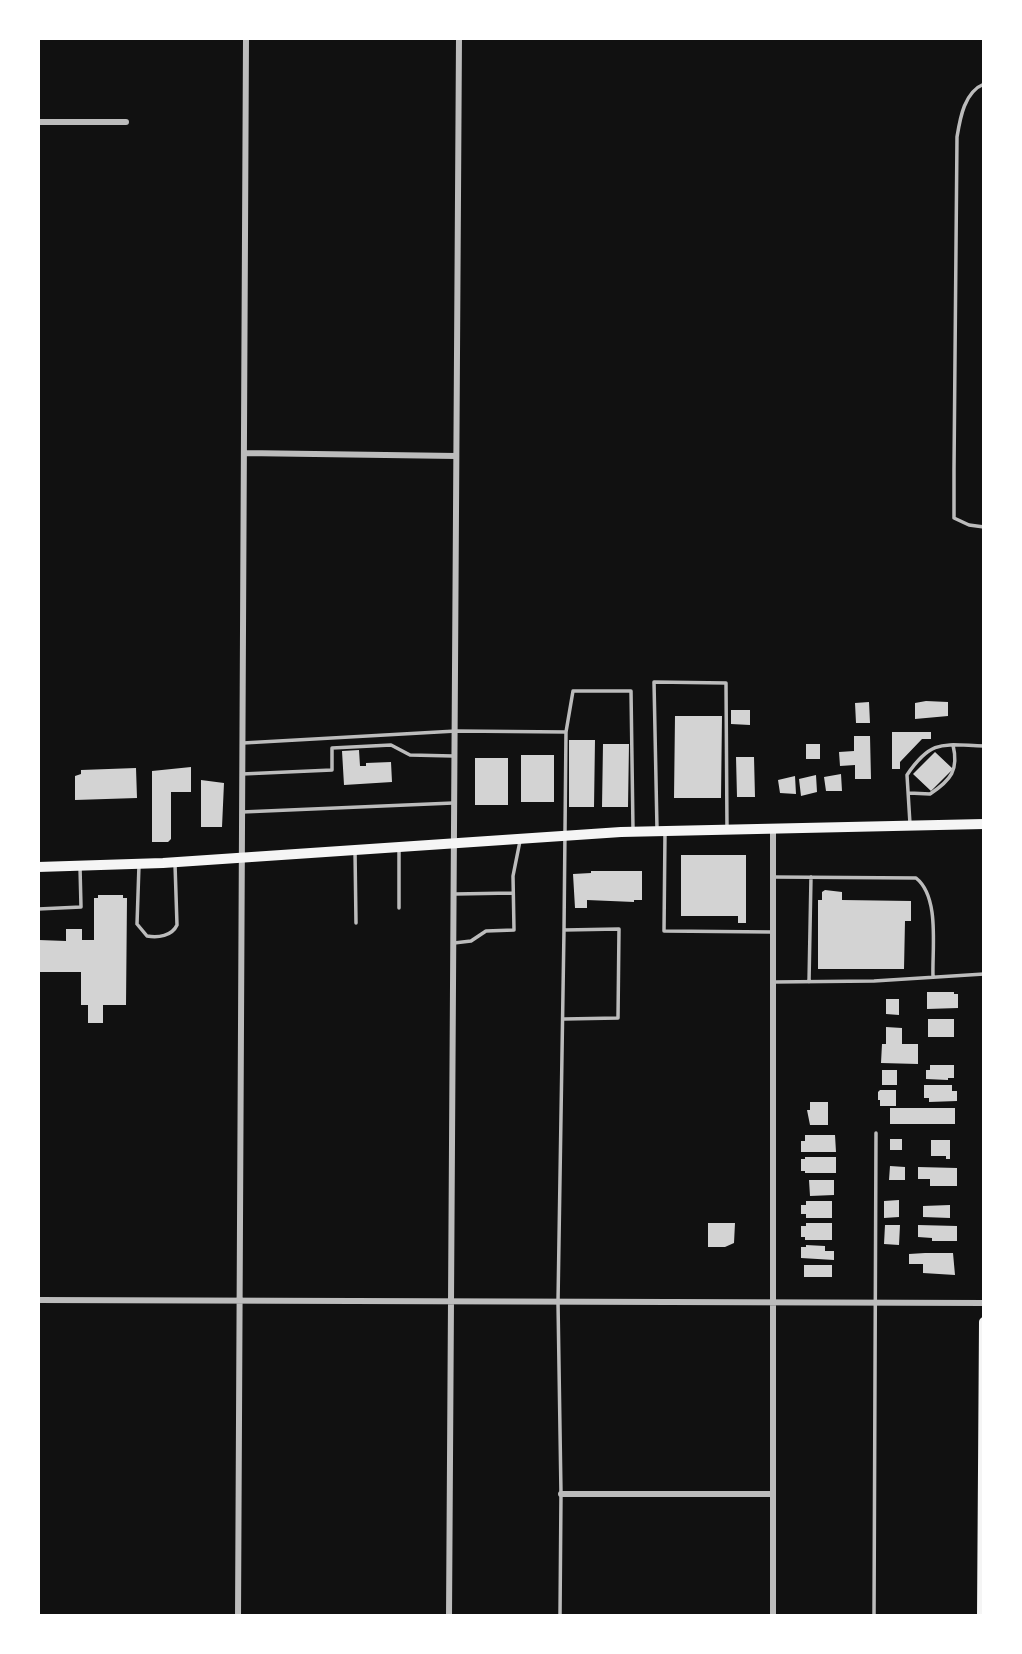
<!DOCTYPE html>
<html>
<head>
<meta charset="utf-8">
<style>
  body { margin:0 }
  #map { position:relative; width:1022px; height:1654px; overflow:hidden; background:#111; font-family:Inter,sans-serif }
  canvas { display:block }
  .frame { position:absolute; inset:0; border:40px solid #fff; pointer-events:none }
</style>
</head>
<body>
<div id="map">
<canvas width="1022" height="1654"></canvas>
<div class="frame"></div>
</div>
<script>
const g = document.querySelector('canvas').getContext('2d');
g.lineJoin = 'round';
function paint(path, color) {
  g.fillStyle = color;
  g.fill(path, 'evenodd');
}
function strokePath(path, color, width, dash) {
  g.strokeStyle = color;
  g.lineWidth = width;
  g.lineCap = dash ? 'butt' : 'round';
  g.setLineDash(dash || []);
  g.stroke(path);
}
const building = new Path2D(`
  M926,701L948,702V716L915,719V703Z
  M869,702L870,723H856L855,703Z
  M731,710H750V725L731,724Z
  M675,716H722L721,798H674Z
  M892,732H931V739H922L900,762V769H892Z
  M854,736H870L871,779H855V765L840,766L839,752L854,751Z
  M569,740H595L594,807H569Z
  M603,744H629L628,807H602Z
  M806,744H820V759H806Z
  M359,750L360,766H366V763L391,762L392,782L344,785L342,751Z
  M935,752L953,769L931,791L913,774Z
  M521,755H554V802H521Z
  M736,757H754L755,797H737Z
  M475,758H508V805H475Z
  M191,767V792H171V839L168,842H152V771Z
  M136,768L137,798L75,800V776L81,774V770Z
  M841,774L842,791H826L824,777Z
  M816,775L817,792L801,796L799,779Z
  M795,776L796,794L780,793L778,780Z
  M201,780L224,783L222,827H201Z
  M681,855H746V923H738V916H681Z
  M591,871H642V900H634V902L587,900V908H575L573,874L591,873Z
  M825,890L842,892V900L911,901V921H905L904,969H818V900H822V892Z
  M98,895H123V898H127L126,1005H103V1023H88V1005H81V972H39V940L66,941V929H82V940H94V898H98Z
  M927,992H954V994H958V1008L927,1009Z
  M886,999H899V1015L886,1014Z
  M928,1019H954V1037H928Z
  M886,1027L902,1028V1044H918V1064L881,1063L882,1044H886Z
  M930,1065H954V1078H948V1080L926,1079V1070H930Z
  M882,1070H897V1085H882Z
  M924,1085H952V1091H957V1101L929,1102V1098H924Z
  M880,1090H896V1106H880V1100H878V1092Z
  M810,1102H828V1125H810L807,1110H810Z
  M890,1108H955V1124H890Z
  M805,1135H835L836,1152H801V1141H805Z
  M890,1139H902V1150H890Z
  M931,1140H950V1159H946V1156H931Z
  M805,1157H836V1173H805V1171H801V1159H805Z
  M890,1166L905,1167V1180H889Z
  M918,1167L957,1168V1186H930V1179H918Z
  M809,1180H834V1195L810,1196Z
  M899,1200V1217L884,1218V1201Z
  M806,1201H832V1218H806V1214H801V1205H806Z
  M950,1205V1218L923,1217V1206Z
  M708,1223H735L734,1243L725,1247H708Z
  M806,1223H832V1240H805V1237H801V1226H806Z
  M885,1225H900L899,1245L884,1244Z
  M918,1225L957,1226V1241H932V1238L918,1237Z
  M806,1245L825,1246V1251H834V1260L801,1258V1247H806Z
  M925,1253H953L955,1275L923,1273V1264H909V1254Z
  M804,1265H832V1277H804Z`);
const service = new Path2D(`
  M984,84C964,92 960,119 957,137L954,469V518L969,525L984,527
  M243,743L456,731L566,732
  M242,774L332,770V748L391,745L410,755L453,756
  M909,793L930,794C951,780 959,770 953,745
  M242,812L453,803
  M910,824L907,775C932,738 944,745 984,746
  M657,829L654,682L726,683L727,829
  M665,833L664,931L772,932
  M399,849V908
  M355,851L356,923
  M139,865L137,924L147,936C158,938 172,936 177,925L175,864
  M773,877L916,878C940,897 932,948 933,977
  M455,894L513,893
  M38,909L81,907L80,867
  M454,943L471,941L486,931L514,930L513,876L520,841
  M773,982L874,981L984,974
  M809,982L811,877
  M564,1019L618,1018L619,929L564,930L566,732L573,691H631L633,829
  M560,1616L561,1494L558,1302L564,930
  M874,1616L876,1133`);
const minor = new Path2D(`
  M38,122H126
  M244,453L456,456
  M38,1300L984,1303
  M561,1494H773
  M238,1616L246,38
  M449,1616L459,38
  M773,1616V829`);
const secondary = new Path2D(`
  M38,867L163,863L621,832L984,824
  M982,1616L984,1322`);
paint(building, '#d3d3d3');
strokePath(service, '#bcbcbc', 3.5);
strokePath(minor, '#bcbcbc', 6);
strokePath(secondary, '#f5f5f5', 10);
</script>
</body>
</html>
